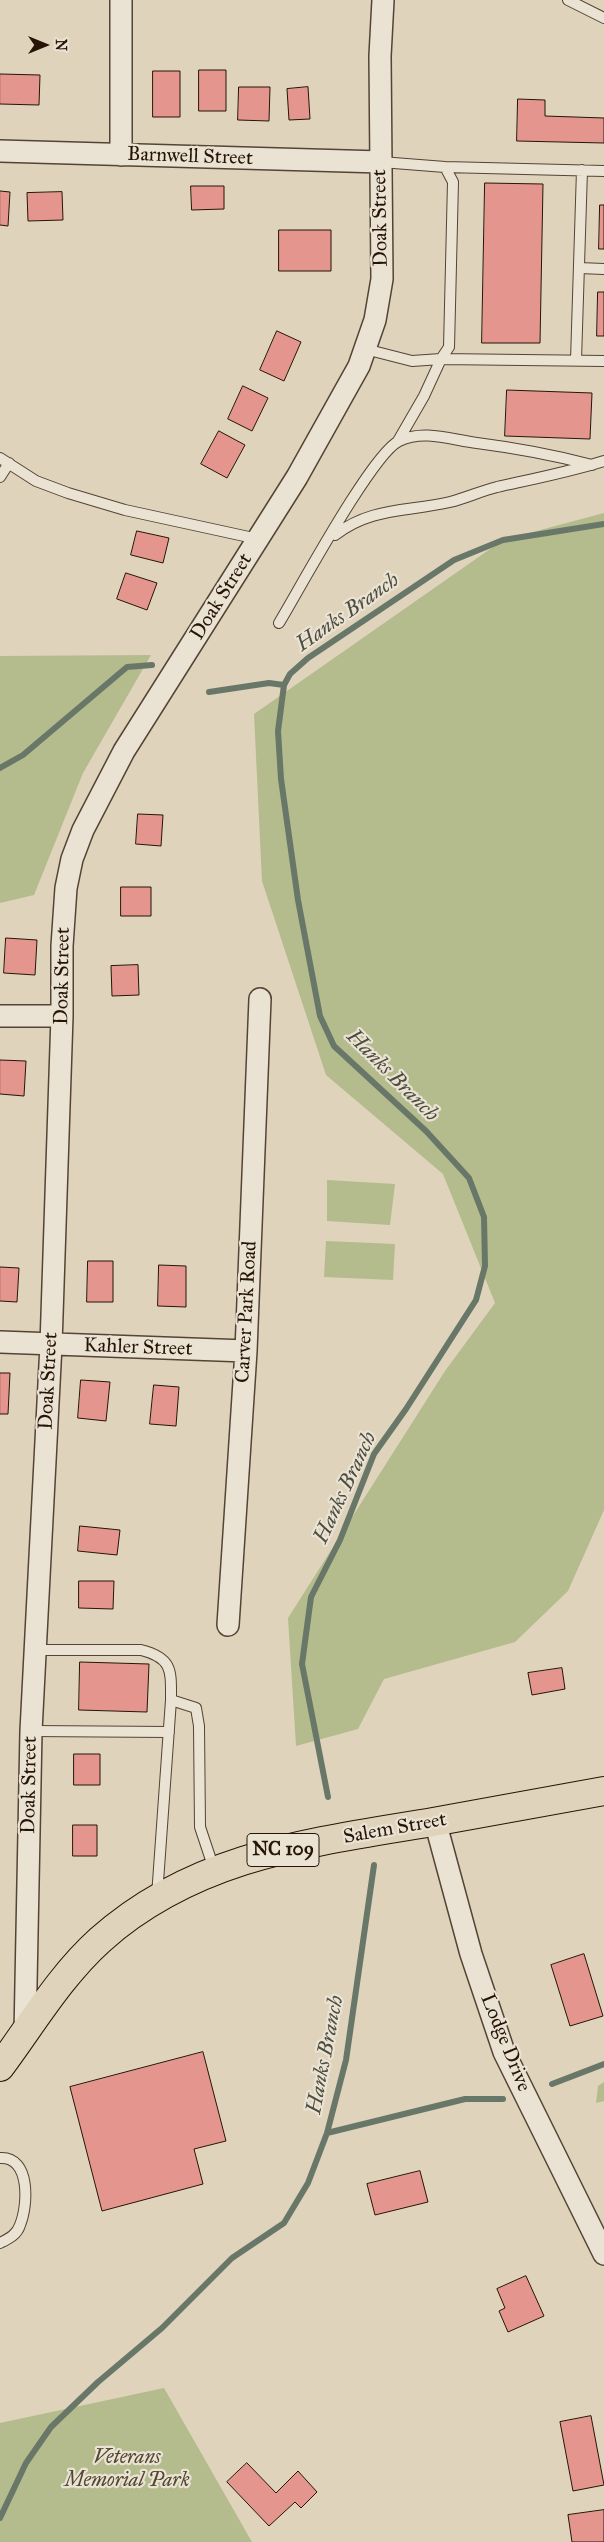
<!DOCTYPE html>
<html>
<head>
<meta charset="utf-8">
<style>
  body { margin:0 }
  #map { position:relative; width:604px; height:2542px; overflow:hidden; background:#dfd3bb; font-family:"IM FELL Great Primer",serif }
  canvas { display:block }
  .north { position:absolute; left:20px; top:20px; width:50px; height:50px; -webkit-text-stroke:4px #eae2d3; paint-order:stroke; rotate:90deg; font-size:14px; font-weight:700; line-height:20px; text-align:center; color:#261507 }
  .north::after { content:''; display:block; margin:auto; width:18px; height:22px; background:#261507; clip-path:polygon(50% 0,100% 100%,50% 72%,0 100%) }
</style>
</head>
<body>
<div id="map">
<canvas width="604" height="2542"></canvas>
<div class="north">N</div>
</div>
<script>
const g = document.querySelector('canvas').getContext('2d');
g.lineJoin = 'round';
function paint(path, color) {
  g.fillStyle = color;
  g.fill(path, 'evenodd');
}
function strokePath(path, color, width, dash) {
  g.strokeStyle = color;
  g.lineWidth = width;
  g.lineCap = dash ? 'butt' : 'round';
  g.setLineDash(dash || []);
  g.stroke(path);
}
function drawText(font, color, halo, rows, align = 'center') {
  g.font = font + ' "IM FELL Great Primer",serif';
  g.lineWidth = 4.5;
  g.setLineDash([]);
  g.textBaseline = 'middle';
  g.strokeStyle = halo;
  g.fillStyle = color;
  for (const [text, x, y, turn = 0] of rows) {
    g.save();
    g.translate(x, y);
    g.rotate((+turn || 0) * Math.PI / 180);
    g.textAlign = isNaN(turn) ? turn : align;
    if (halo) g.strokeText(text, 0, 0);
    g.fillText(text, 0, 0);
    g.restore();
  }
}
const green = new Path2D(`
  M604,513V1510L568,1591L515,1642L384,1679L358,1729L296,1746L288,1618L445,1371L495,1303L443,1174L326,1075L262,881L254,714L503,540Z
  M151,655L83,773L34,895L0,903V656Z
  M327,1180L395,1184L390,1225L327,1221Z
  M326,1241L395,1244L393,1280L324,1277Z
  M604,2082V2101L596,2103L598,2086Z
  M164,2388L252,2542H0V2423Z`);
const stream = new Path2D(`
  M209,692L269,683L284,685
  M0,768L23,755L127,667L152,665
  M328,1797L302,1664L311,1597L340,1540L374,1454L406,1409L476,1300L485,1266L484,1217L469,1178L426,1131L334,1046L320,1016L298,900L281,779L278,731L284,685L290,674L308,658L454,560L503,540L604,524
  M552,2084L604,2064
  M327,2133L465,2099H503
  M0,2518L26,2463L51,2427L98,2382L162,2328L232,2258L284,2223L308,2183L327,2133L346,2060L374,1865`);
const building = new Path2D(`
  M199,70H226V111H199Z
  M153,71H180V117H153Z
  M0,74L40,75L39,105L0,104Z
  M239,87H270L269,121L238,120Z
  M308,87L310,119L289,120L287,89Z
  M518,99L545,100V116L604,118V143L517,141Z
  M485,183L543,184L540,343H482Z
  M191,186H224V209L192,210Z
  M0,191L10,192L8,226L0,225Z
  M62,192L63,220L28,221L27,193Z
  M600,205H604V249H599Z
  M279,230H331V271H279Z
  M598,292H604V336H597Z
  M277,331L301,342L284,381L260,370Z
  M243,386L268,398L252,431L228,419Z
  M507,390L592,393L590,439L505,436Z
  M219,431L245,445L227,478L201,464Z
  M137,531L169,538L163,563L131,555Z
  M126,573L157,583L147,610L117,599Z
  M138,814L163,815L161,846L136,844Z
  M121,887H151V916H121Z
  M6,938L37,940L35,975L4,973Z
  M138,965L139,995L112,996L111,966Z
  M0,1060L26,1061L24,1096L0,1094Z
  M88,1261H113V1302H87Z
  M159,1265L186,1266V1307L158,1306Z
  M0,1267L19,1268L17,1302L0,1301Z
  M0,1373H10L8,1414H0Z
  M81,1380L110,1382L106,1421L78,1418Z
  M154,1385L179,1387L176,1426L150,1424Z
  M80,1526L120,1530L117,1555L78,1551Z
  M79,1581H114L113,1609L79,1608Z
  M80,1662L149,1664L147,1712L79,1710Z
  M562,1668L565,1689L532,1695L528,1673Z
  M74,1754H100V1785H74Z
  M73,1825H97V1856H73Z
  M584,1954L603,2016L570,2026L551,1965Z
  M203,2052L226,2141L194,2149L203,2184L102,2211L70,2087Z
  M420,2171L428,2202L375,2215L367,2184Z
  M526,2276L544,2316L508,2332L499,2311L505,2308L497,2289Z
  M591,2416L604,2485L573,2491L560,2422Z
  M247,2463L276,2493L298,2471L317,2492L301,2508L295,2502L269,2526L227,2482Z
  M604,2510V2542H572L568,2515Z`);
const service = new Path2D(`
  M568,0L604,18
  M445,167L604,171
  M579,268L604,269
  M365,349L412,361L441,359L449,347L453,182L445,167L381,162
  M576,360L582,170
  M398,441L424,396L441,359L604,361
  M0,458L36,481L68,493L125,510L258,539
  M0,477L9,463
  M335,535C371,507 407,512 450,502C466,498 481,491 497,487C533,479 569,472 604,461
  M279,623C299,590 372,454 399,441C424,429 452,440 477,443C516,448 554,455 592,465
  M35,1650H141C173,1658 171,1671 171,1700
  M31,1731L169,1732
  M157,1896L171,1700L196,1708L199,1726L200,1827L214,1869
  M0,2158C31,2156 28,2206 20,2225C17,2235 8,2239 0,2243`);
const minor = new Path2D(`
  M0,151L381,162
  M121,155V0
  M0,1016H62
  M0,1342L246,1351
  M228,1625L246,1351L260,999
  M435,1821L471,1954L504,2052L604,2254
  M25,2034L31,1731L51,1345L62,1016V946L66,888L72,859L83,830L124,751L297,477L359,366L375,320L382,279L380,56L383,0`);
const primary = new Path2D(`
  M0,2067C32,2024 60,1976 100,1940C195,1855 313,1842 433,1822C490,1812 547,1801 604,1791`);
const shields = [
  [283,1850,72]
];
const shieldNames = [
  ["NC 109",283,1850]
];
const streetNames = [
  ["Barnwell Street",190,157,2],
  ["Doak Street",381,218,-91],
  ["Doak Street",222,597,-58],
  ["Doak Street",63,976,-89],
  ["Carver Park Road",247,1312,-87],
  ["Kahler Street",138,1348,2],
  ["Doak Street",49,1381,-87],
  ["Doak Street",30,1785,-89],
  ["Salem Street",395,1829,-10],
  ["Lodge Drive",505,2043,68]
];
const parkNames = [
  ["Veterans",127,2458],
  ["Memorial Park",127,2481]
];
const waterNames = [
  ["Hanks Branch",348,613,-35],
  ["Hanks Branch",392,1076,45],
  ["Hanks Branch",346,1488,-65],
  ["Hanks Branch",326,2055,-79]
];
paint(green, '#b4bc8e');
strokePath(stream, '#697769', 6);
paint(building, '#e4958e');
strokePath(building, '#261507', 1);
strokePath(service, '#544434', 12);
strokePath(minor, '#544434', 24);
strokePath(primary, '#261507', 30);
strokePath(service, '#eae2d3', 10);
strokePath(minor, '#eae2d3', 21);
strokePath(primary, '#dfd3bb', 28);
for (const [x, y, w] of shields) {
  const box = new Path2D();
  box.roundRect(x - w / 2, y - 16.5, w, 33, 4);
  g.fillStyle = '#eae2d3';
  g.fill(box);
  strokePath(box, '#261507', 1);
}
drawText('bold 19px', '#261507', null, shieldNames);
drawText('20px', '#261507', '#eae2d3', streetNames);
drawText('italic 20px', '#514730', '#eae2d3', parkNames);
drawText('italic 21px', '#4d4e40', '#eae2d3', waterNames);
</script>
</body>
</html>
